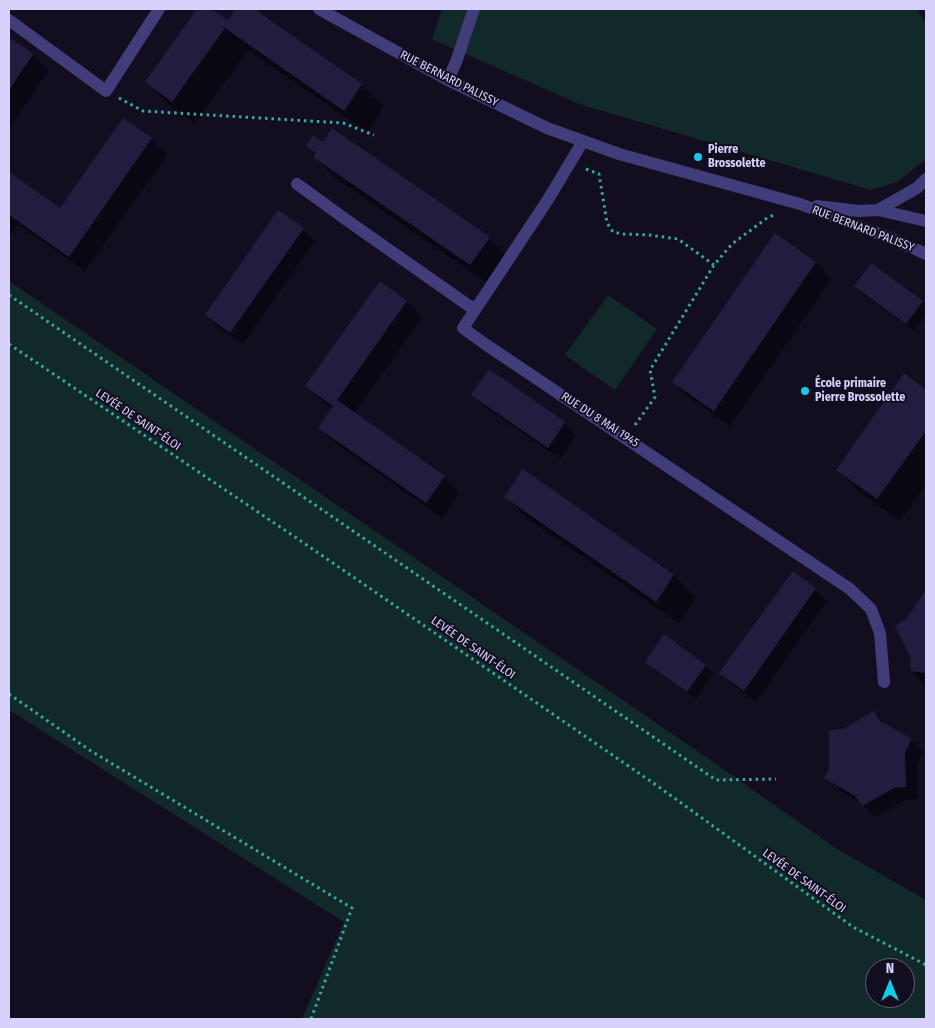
<!DOCTYPE html>
<html>
<head>
<meta charset="utf-8">
<style>
  body { margin:0 }
  #map { position:relative; width:935px; height:1028px; overflow:hidden; background:#120e20; font-family:"Fira Sans Condensed",sans-serif }
  canvas { display:block }
  .frame { position:absolute; inset:0; border:10px solid #d7d1fb; pointer-events:none }
  .north { position:absolute; left:865px; top:958px; width:50px; height:50px; box-sizing:border-box; background:#120e20; border:1px solid #615c78; border-radius:50%; rotate:0deg; font-size:14px; font-weight:700; line-height:20px; text-align:center; color:#d7d1fb }
  .north::after { content:''; display:block; margin:auto; width:18px; height:22px; background:#12cbe6; clip-path:polygon(50% 0,100% 100%,50% 72%,0 100%) }
</style>
</head>
<body>
<div id="map">
<canvas width="935" height="1028"></canvas>
<div class="frame"></div>
<div class="north">N</div>
</div>
<script>
const g = document.querySelector('canvas').getContext('2d');
g.lineJoin = 'round';
function paint(path, color) {
  g.fillStyle = color;
  g.fill(path, 'evenodd');
}
function strokePath(path, color, width, dash) {
  g.strokeStyle = color;
  g.lineWidth = width;
  g.lineCap = dash ? 'butt' : 'round';
  g.setLineDash(dash || []);
  g.stroke(path);
}
function drawText(font, color, halo, rows, align = 'center') {
  g.font = font + ' "Fira Sans Condensed",sans-serif';
  g.lineWidth = 4;
  g.setLineDash([]);
  g.textBaseline = 'middle';
  g.strokeStyle = halo;
  g.fillStyle = color;
  for (const [text, x, y, turn = 0] of rows) {
    g.save();
    g.translate(x, y);
    g.rotate((+turn || 0) * Math.PI / 180);
    g.textAlign = isNaN(turn) ? turn : align;
    if (halo) g.strokeText(text, 0, 0);
    g.fillText(text, 0, 0);
    g.restore();
  }
}
const green = new Path2D(`
  M442,9H917L926,24V159L897,182L871,190L579,104L432,39Z
  M9,281L706,757L837,849L926,900V1019H302L344,922L9,710ZM875,968H905V998H875Z
  M608,295L657,329L615,390L565,355Z`);
const shadow = new Path2D(`
  M199,9H209L228,22L238,9H252L362,85L384,107L367,132L248,50L195,123L169,105L147,82Z
  M9,39L32,55L48,71L9,129Z
  M333,130L489,238L512,261L493,287L337,179L314,157L316,154L307,146L323,144Z
  M151,139L167,155L85,271L18,225L9,237V174L60,209Z
  M278,211L303,229L315,241L243,344L218,327L206,315Z
  M775,234L816,263L831,279L730,426L689,397L673,382Z
  M856,286L923,301L926,305V315L914,331L864,294Z
  M406,301L422,317L354,414L444,477L460,493L442,518L335,443L319,427L332,409L323,402L307,386Z
  M490,371L564,423L576,435L560,459L485,407L473,395Z
  M904,375L926,391V484L900,521L860,492L838,470Z
  M506,497L674,576L696,598L679,623L528,519Z
  M815,589L827,601L756,702L733,685L721,673Z
  M926,592V686L911,671L913,658L907,620Z
  M664,636L706,666L713,674L696,699L654,669L646,661Z
  M874,713L886,725L911,740L923,752L917,764V799L906,800L875,817L863,805L838,789L826,777L844,730Z`);
const building = new Path2D(`
  M197,9H211L228,20L236,9H254L362,84L344,111L225,28L172,102L145,82Z
  M9,37L33,54L9,90Z
  M123,118L152,138L69,257L9,215V172L60,208Z
  M332,128L490,237L470,265L313,157L316,153L306,146L313,135L323,142Z
  M278,210L304,228L230,333L205,315Z
  M775,233L816,262L714,411L672,382Z
  M871,263L923,301L906,324L854,286Z
  M380,281L407,301L337,400L445,476L426,503L318,428L333,406L305,386Z
  M489,369L565,422L548,448L471,395Z
  M904,373L926,390V431L877,499L836,470Z
  M523,469L674,575L656,602L504,497Z
  M793,571L816,588L744,691L719,673Z
  M926,590V673L910,671L911,658L895,626L906,619Z
  M664,634L706,665L687,692L645,662Z
  M874,711L880,721L912,739L905,752L906,787L894,788L862,806L855,796L824,778L829,769V730L843,729Z`);
const path = new Path2D(`
  M119,98L143,111L343,123L374,135
  M586,169L599,174L607,223L613,232L622,234L649,235L678,239L714,265
  M9,295L716,780L776,779
  M9,344L295,537L659,787L853,927L926,965
  M635,425L655,397L650,370L714,265L732,244L767,218L774,215
  M9,694L91,751L352,908L311,1019`);
const minor = new Path2D(`
  M319,9L448,80L547,128L619,154L800,204L900,242L926,254
  M9,20L106,91L159,9
  M448,80L456,62L474,9
  M297,184L348,221L475,310L463,328L485,344L850,589L871,609L880,633L884,682
  M817,206L859,211L878,210L926,221
  M878,210L917,188L926,179
  M475,310L549,198L583,141`);
const markers = [
  [698,157,5,"#12cbe6"],
  [805,391,5,"#12cbe6"]
];
const streetNames = [
  ["RUE BERNARD PALISSY",449,79,27],
  ["RUE BERNARD PALISSY",863,229,21],
  ["LEVÉE DE SAINT-ÉLOI",138,420,34],
  ["RUE DU 8 MAI 1945",600,420,33],
  ["LEVÉE DE SAINT-ÉLOI",473,648,35],
  ["LEVÉE DE SAINT-ÉLOI",804,881,36]
];
const poiNames = [
  ["Pierre",708,150],
  ["Brossolette",708,164],
  ["École primaire",815,384],
  ["Pierre Brossolette",815,398]
];
paint(green, '#122929');
paint(shadow, '#0007');
paint(building, '#241c3f');
strokePath(path, '#37a9a5', 3, [2.5, 4]);
strokePath(minor, '#413d7b', 12);
for (const [x, y, r, color] of markers) {
  const dot = new Path2D();
  dot.arc(x, y, r, 0, 2 * Math.PI);
  g.fillStyle = color;
  g.fill(dot);
  strokePath(dot, '#120e20', 2);
}
drawText('12px', '#d7d1fb', '#120e20', streetNames);
drawText('bold 12px', '#d7d1fb', '#120e20', poiNames, 'left');
</script>
</body>
</html>
